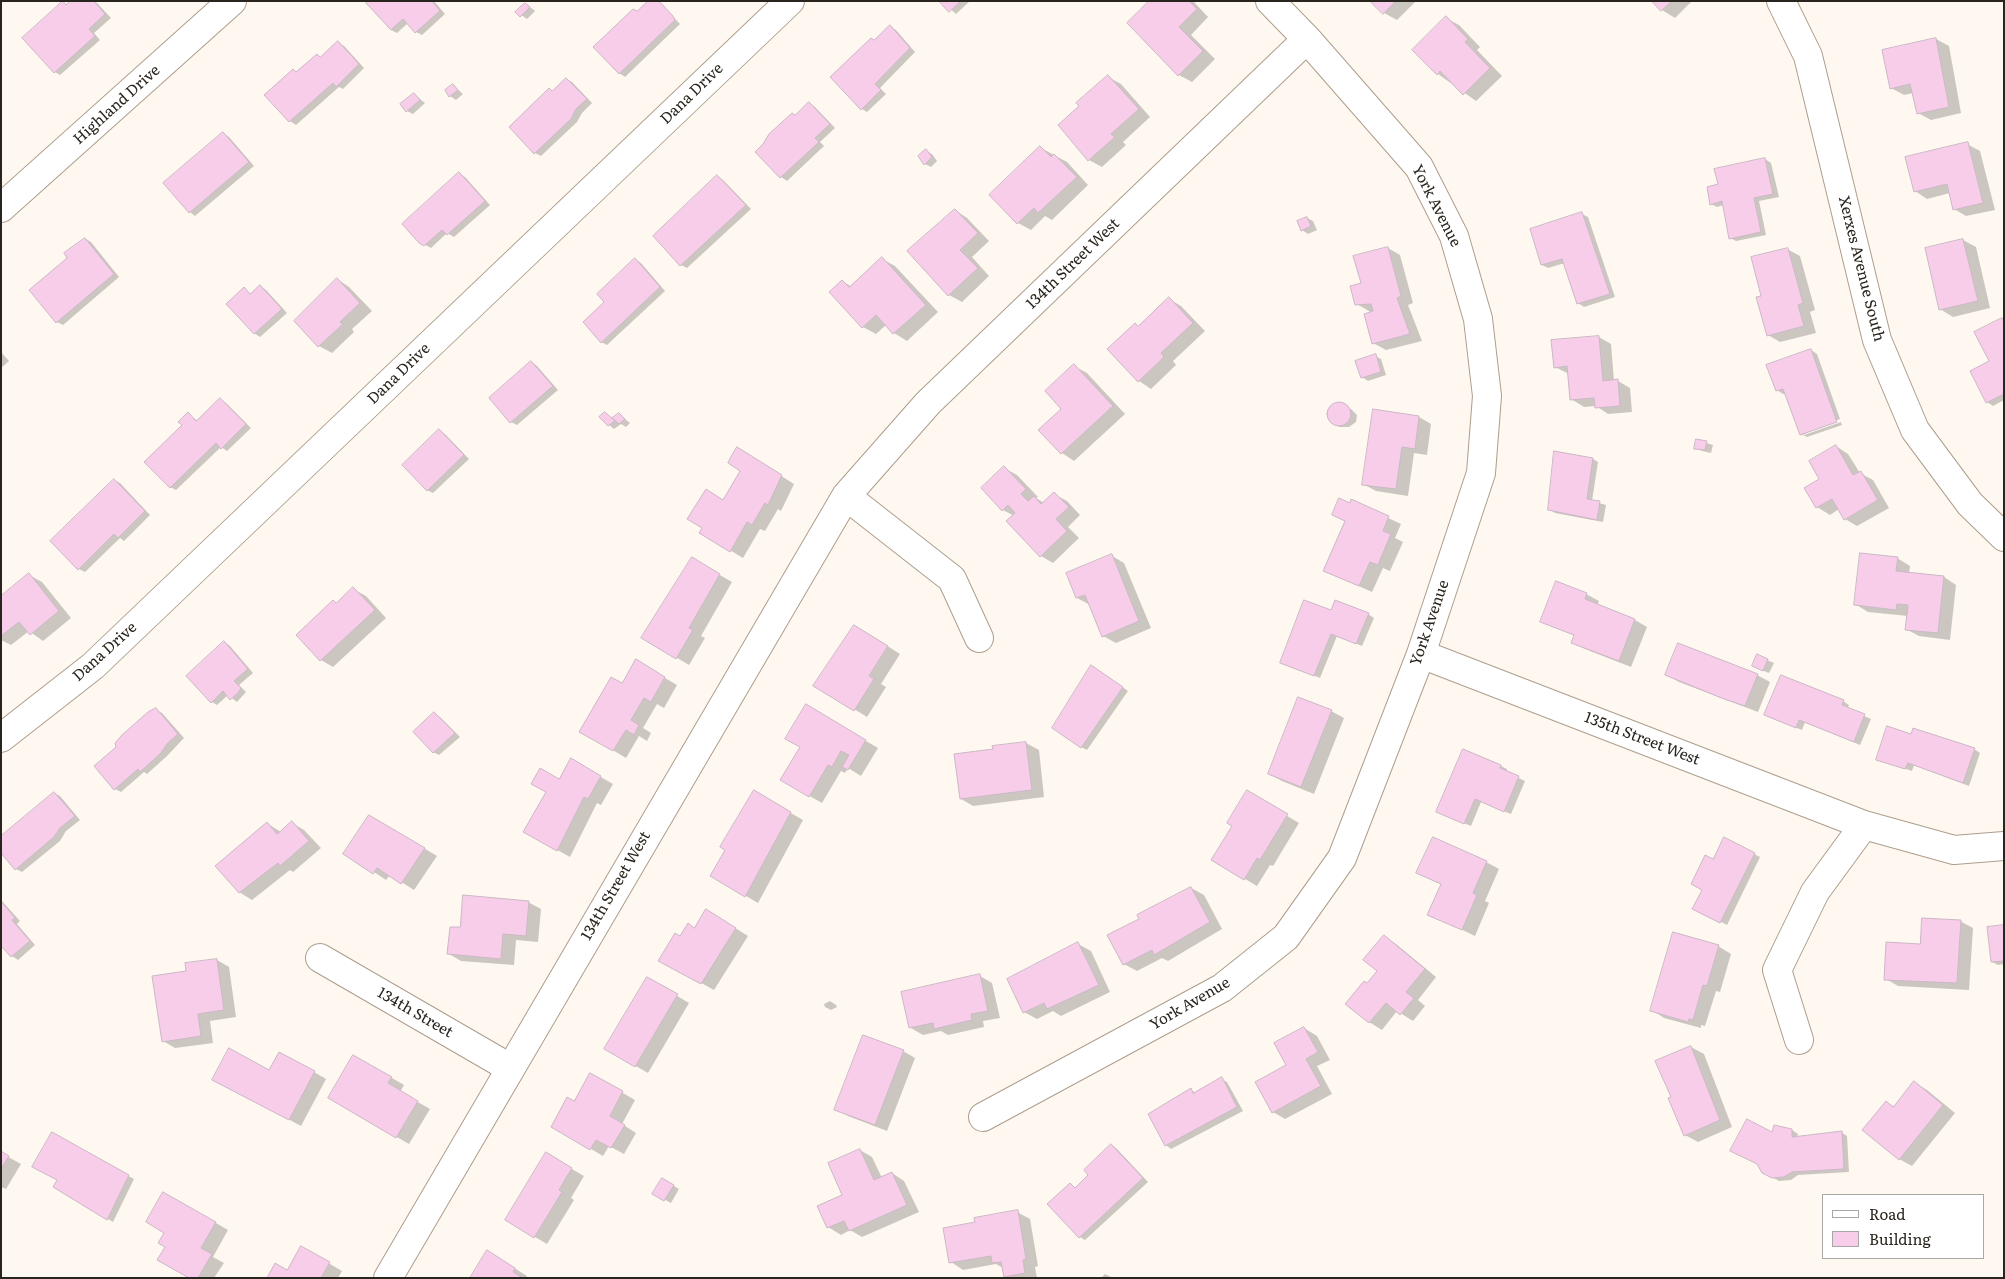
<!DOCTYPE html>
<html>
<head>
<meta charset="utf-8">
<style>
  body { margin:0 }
  #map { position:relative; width:2005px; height:1279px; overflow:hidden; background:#fff8f1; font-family:Literata,serif }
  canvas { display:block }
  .frame { position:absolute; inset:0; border:2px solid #29241d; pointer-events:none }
  .legend { position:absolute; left:1822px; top:1194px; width:162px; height:65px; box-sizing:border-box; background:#fff; border:1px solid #a9a7a5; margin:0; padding:6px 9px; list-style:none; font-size:15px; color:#29241d }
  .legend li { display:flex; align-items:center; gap:10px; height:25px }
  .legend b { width:25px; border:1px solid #a9a7a5 }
</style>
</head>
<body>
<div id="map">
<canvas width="2005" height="1279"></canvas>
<div class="frame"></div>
<ul class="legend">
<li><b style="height:6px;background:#fff"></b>Road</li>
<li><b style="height:14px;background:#f7cdea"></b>Building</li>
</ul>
</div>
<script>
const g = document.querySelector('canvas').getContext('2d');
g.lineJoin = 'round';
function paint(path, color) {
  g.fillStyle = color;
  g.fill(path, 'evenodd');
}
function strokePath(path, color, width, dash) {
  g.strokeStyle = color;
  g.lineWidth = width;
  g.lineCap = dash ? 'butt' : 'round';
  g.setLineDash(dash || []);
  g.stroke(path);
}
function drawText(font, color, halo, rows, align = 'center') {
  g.font = font + ' Literata,serif';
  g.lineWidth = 4;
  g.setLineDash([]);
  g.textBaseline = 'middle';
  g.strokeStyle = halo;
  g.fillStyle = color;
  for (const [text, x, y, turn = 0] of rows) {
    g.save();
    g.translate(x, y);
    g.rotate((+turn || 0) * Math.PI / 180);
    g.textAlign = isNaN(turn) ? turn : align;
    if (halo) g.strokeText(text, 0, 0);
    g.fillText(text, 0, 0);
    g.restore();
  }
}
const shadow = new Path2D(`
  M72,1H95L111,18L94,33L100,40L60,75L55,72L63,3L67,5Z
  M371,1H434L445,14L422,35L416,32L408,23L397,33L391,30Z
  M941,1H970L956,14Z
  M1151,1H1193L1208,17L1191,35L1215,59L1192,82L1179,75Z
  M1372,1H1416L1397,20L1384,13Z
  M1654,1H1692L1675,18L1662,10Z
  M659,2L680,24L625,77L619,73L638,13Z
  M526,4L535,11L527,19L517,12Z
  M1446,18L1459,25L1480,47L1477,50L1502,76L1476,101L1438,74Z
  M890,27L896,30L915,52L880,88L886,94L867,112L862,109L874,41Z
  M1936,39L1949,46L1961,113L1931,120L1918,113L1913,93L1904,95L1891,88L1883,51Z
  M338,43L344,46L364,68L343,89L339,87L296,125L290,121L266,95L293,70L297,72L321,58Z
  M1108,77L1121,84L1150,117L1123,142L1126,145L1102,167L1089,160Z
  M566,79L572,82L592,103L582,113L577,122L541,156L535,153Z
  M454,86L463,94L456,100L450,96L446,91Z
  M414,94L425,103L413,114L407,111Z
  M809,104L815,107L835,128L820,142L824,146L787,181L781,177L795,116Z
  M224,134L229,137L254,166L195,216L190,212Z
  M1967,144L1980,151L1995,210L1966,216L1954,209L1950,193L1927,199L1915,191Z
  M1041,148L1067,162L1088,185L1052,220L1045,216L1031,230L1018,223Z
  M926,151L932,154L937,161L931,167L925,164Z
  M1765,159L1771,163L1779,197L1759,201L1766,235L1736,241L1730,238L1724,205L1717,207L1711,204L1719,185Z
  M459,174L465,177L490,205L454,237L447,233L431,248L420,242Z
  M717,176L723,180L751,209L687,268L681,265L655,236Z
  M955,210L967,218L989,241L972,257L989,276L962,302L949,295L908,251Z
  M1582,214L1588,217L1615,297L1584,307L1578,303L1565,263L1548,268L1542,265Z
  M1307,218L1313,221L1317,230L1308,234L1302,230Z
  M86,239L91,242L119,277L63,325L57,322L68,258Z
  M1963,240L1976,247L1990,308L1953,317L1940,309Z
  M1388,248L1400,255L1413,303L1408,305L1422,341L1386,350L1373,343L1372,313L1357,304L1362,284Z
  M1787,249L1800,256L1815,310L1810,312L1816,333L1780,342L1768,335Z
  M882,259L895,266L938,312L907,341L894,333L886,325L876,334L863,327L830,292L842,281L852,287Z
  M636,260L641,263L665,291L607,345L601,342L606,302Z
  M337,279L349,287L372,311L352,329L354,332L332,353L319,346L296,321Z
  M260,286L266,290L287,313L260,337L254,333L244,289L251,294Z
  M1169,299L1181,306L1205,331L1173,361L1176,365L1151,389L1139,381L1135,324L1139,327Z
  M2002,319L2004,321V400L1993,406L1987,402L1991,362Z
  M1599,337L1611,344L1614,381H1618L1630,388L1632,412L1608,414L1596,406L1584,407L1571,399L1569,374L1555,367Z
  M1811,350L1817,354L1840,419L1804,432V435L1841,422L1842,425L1807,437L1801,434L1786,393L1783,394L1777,390Z
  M1,352L9,361L1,368Z
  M1375,356L1381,359L1386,375L1368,381L1362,377Z
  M531,362L537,366L558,390L517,425L511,422Z
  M1074,366L1087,373L1125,414L1074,461L1062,453L1063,409Z
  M220,399L226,403L251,428L227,451L221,447L176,490L170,487L183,425L188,414L198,421Z
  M1336,403L1351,409L1357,415L1356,422L1349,427H1339L1333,423L1328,417L1330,408Z
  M605,414L613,419L619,414L630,423L626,427L621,424L614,429L609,425Z
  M1419,417L1431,424L1427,455L1414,453L1408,496L1376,491L1363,484Z
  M439,431L445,434L469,459L433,493L427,490Z
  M1697,440L1713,445L1711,453L1702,451L1696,448Z
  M1836,446L1848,454L1860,473L1873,480L1889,508L1857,526L1845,519L1839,509L1830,515L1817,507L1806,488L1821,480Z
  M750,456L794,484L781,511L778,509L765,531L760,529L743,558L701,533L723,501Z
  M1593,459L1598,462L1592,501L1606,505L1603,522L1555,513L1549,509Z
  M1004,468L1017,475L1038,497L1036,498L1044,503L1054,494L1067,501L1080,515L1068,527L1079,538L1053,563L1041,556L1014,516L1003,510Z
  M114,480L120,483L150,515L124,541L120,538L85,572L79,569Z
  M1352,501L1401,524L1395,538L1403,542L1390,571L1383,568L1372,592L1325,571L1346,522L1334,515L1350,504Z
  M1112,556L1124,563L1151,628L1116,643L1103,636L1090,605L1077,598Z
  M1897,558L1910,566L1909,574L1944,577L1956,585L1950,640L1919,636L1906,629L1908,616L1868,612L1855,604Z
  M692,559L732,582L701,636L705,638L689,665L642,637Z
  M29,575L42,582L71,618L43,641L29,631L11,645L1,640V597Z
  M353,589L366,596L386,618L333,667L321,660L333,601L337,604Z
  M1586,594L1599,601L1597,605L1635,620L1647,627L1631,667L1585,649L1572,642L1575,636L1542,621Z
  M1331,612L1368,614L1374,618L1362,646L1337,636L1320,678L1287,665Z
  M867,633L900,654L881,684L886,687L867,717L815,685Z
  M224,642L230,646L253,673L239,685L246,692L237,702L228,695L217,705L212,702Z
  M1758,656L1774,663L1769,673L1759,669Z
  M636,661L677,685L664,708L657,704L643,728L651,733L647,741L639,736L626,758L581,731L623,685Z
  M1098,670L1128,691L1087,750L1081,747Z
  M1667,675H1757L1770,682L1758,712L1679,682Z
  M1843,701L1849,705L1847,709L1871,719L1860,745L1805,722L1802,730L1771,718Z
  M806,706L878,748L861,776L848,768L845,773L841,771L822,803L781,780L801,747Z
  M156,710L162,713L184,738L167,756L147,774L144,772L121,792L115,789Z
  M1331,711L1344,718L1314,794L1282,781L1269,774Z
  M434,713L440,717L460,737L439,755L433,752Z
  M1912,736L1974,749L1980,753L1969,786L1914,765L1912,771L1877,759Z
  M1026,743L1039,750L1044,797L973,806L961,799L994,750Z
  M1464,750L1501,766L1507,769L1506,772L1525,781L1511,814L1481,802L1471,826L1444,815Z
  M571,760L613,784L601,805L597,803L570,857L525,832Z
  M754,792L803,820L758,903L712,876Z
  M54,793L60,796L80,820L66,831L60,841L22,872L16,869Z
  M1259,799L1299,823L1273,866L1270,865L1257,886L1213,860Z
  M292,823L304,830L321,848L293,872L290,870L252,900L239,892L268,824L281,832Z
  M382,823L437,856L414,890L390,875L386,880L345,853Z
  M1724,839L1760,857L1727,925L1700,911L1703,890L1714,860Z
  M1486,862L1499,869L1485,901L1489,903L1475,936L1429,914L1442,885L1418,873Z
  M1191,888L1204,895L1222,929L1168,961L1162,958L1137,971L1124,964Z
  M1,900L20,921L17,924L35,945L18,960L12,956L1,944Z
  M528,902L541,909L538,942L516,940L514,965L461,961L449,954L461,929Z
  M719,918L748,936L714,990L660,960L680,938Z
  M1960,921L1973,928L1969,990L1898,986L1886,979L1922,945Z
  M2004,926V964L1998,965L1992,962Z
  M1384,937L1396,944L1436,977L1418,1000L1425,1006L1413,1021L1397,1011L1382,1030L1369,1022L1368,984L1378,971Z
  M1078,944L1091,951L1110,992L1061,1016L1053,1011L1037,1019L1024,1012Z
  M1718,946L1731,954L1720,992L1716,991L1705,1026L1701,1025V1028L1664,1018L1652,1010Z
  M217,960L229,967L236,1017L210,1021L213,1043L175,1048L163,1041Z
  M980,976L992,983L1000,1018L983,1021L984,1027L948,1035L941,1031L923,1035L911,1028Z
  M647,978L689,1003L648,1073L606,1049Z
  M830,1001L836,1005L837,1007L831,1010L825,1007L824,1004Z
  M1304,1028L1317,1036L1330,1060L1317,1066L1332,1094L1285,1119L1273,1112L1288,1066Z
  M1691,1047L1704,1054L1732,1127L1698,1142L1685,1135L1673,1097Z
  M903,1051L915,1058L887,1131L848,1116L836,1109Z
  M354,1056L404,1085L400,1092L430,1109L409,1144L329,1098Z
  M270,1072H314L326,1079L301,1126L226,1086Z
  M590,1074L635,1100L622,1124L636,1133L624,1154L609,1146L603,1156L552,1126L574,1103Z
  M1221,1079L1227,1082L1243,1111L1171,1149L1166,1145L1191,1090L1196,1093Z
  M1915,1083L1927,1090L1955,1113L1912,1166L1899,1159L1886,1102L1895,1107Z
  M1792,1130L1798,1134L1797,1137L1841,1132L1847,1136L1849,1172L1798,1175L1791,1180L1779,1181L1763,1172L1758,1164L1773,1134Z
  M52,1134L134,1179L113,1222L55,1187L59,1180Z
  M1112,1145L1117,1149L1148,1182L1085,1240L1080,1237L1070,1184L1076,1188L1090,1175Z
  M860,1150L872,1157L882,1178L892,1173L904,1181L919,1212L862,1237L850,1230L841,1235L828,1227L844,1195Z
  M1,1153L21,1164L6,1189L1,1187Z
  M546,1154L584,1176L571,1198L574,1200L547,1244L506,1220Z
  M662,1179L679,1189L671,1203L654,1194Z
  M164,1193L228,1230L213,1257L224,1263L214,1278H191L167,1246Z
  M1017,1212L1030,1219L1038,1266L1035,1267L1037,1278H1008L1005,1276L1003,1268L996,1264L963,1270L951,1262L977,1223Z
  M302,1248L342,1271L338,1278H268L288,1272Z
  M500,1259L527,1276L526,1278H471Z
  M1105,1274L1111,1277V1278H1101Z`);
const building = new Path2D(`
  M63,1L66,5L70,1H94L105,14L89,29L95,36L54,73L22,38Z
  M369,1H432L440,11L415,33L403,19L391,30L366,3Z
  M648,1H659L673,16L675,20L619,74L593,47L633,9L637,11Z
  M939,1H961L949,12Z
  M1149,1H1189L1197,9L1179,27L1203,51L1178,76L1127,23Z
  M1370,1H1396L1383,14Z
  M1652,1H1672L1661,11Z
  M525,3L530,7L520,17L515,12Z
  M1446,16L1468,39L1465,42L1490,68L1463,95L1440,71L1437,75L1412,50Z
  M890,25L910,48L875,84L881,90L861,110L830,77L871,38L874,40Z
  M1936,38L1949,107L1917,114L1910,84L1890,89L1882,50Z
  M338,41L359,64L336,87L333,83L289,122L264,95L293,69L296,72L317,54L320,57Z
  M1108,75L1139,109L1111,134L1115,137L1088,161L1058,125L1079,106L1076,103Z
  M566,78L587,99L576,109L571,119L534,154L509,127L549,88L552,91Z
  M453,84L458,90L449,97L445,90Z
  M414,93L420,100L406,112L400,104Z
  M809,102L830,124L815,138L819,142L780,178L755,152L763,144L769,134L792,113L795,115Z
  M223,132L249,162L189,213L163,183Z
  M1968,142L1983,203L1953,210L1947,184L1914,192L1905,157Z
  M1040,146L1051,157L1054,154L1077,177L1038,213L1034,208L1017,224L989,195Z
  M926,149L932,157L924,165L918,156Z
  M1765,158L1773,194L1754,198L1761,232L1729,239L1722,201L1710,205L1707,187L1718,184L1714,169Z
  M459,172L485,201L447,235L442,230L424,246L419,243L402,224Z
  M717,175L746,205L680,266L653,236Z
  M955,209L978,233L960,250L978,268L948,296L907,251Z
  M1582,212L1610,294L1577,304L1562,259L1541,265L1530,229Z
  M1307,217L1311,226L1301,231L1297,221Z
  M85,238L114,274L56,323L29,290L67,258L64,253Z
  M1963,239L1978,301L1939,310L1925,248Z
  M1388,247L1401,296L1397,298L1410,334L1372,344L1364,314L1373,311L1371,304L1355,305L1350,286L1361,283L1353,256Z
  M1788,248L1803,303L1798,305L1804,326L1767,336L1756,297L1761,296L1751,257Z
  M882,257L926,305L893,334L876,315L862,328L829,292L842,280L849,287Z
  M635,258L660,287L601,343L583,322L604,302L597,294Z
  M337,278L360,303L340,322L343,324L318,347L294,321Z
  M260,285L282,309L254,334L226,304L244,287L250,294Z
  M1169,297L1193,323L1161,353L1164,357L1138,382L1107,349L1135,323L1138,326Z
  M2002,318L2004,322V394L1986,403L1970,371L1989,361L1974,332Z
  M1599,336L1603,381L1618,379L1620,406L1595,408L1594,398L1570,400L1567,366L1554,368L1551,340Z
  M1811,349L1837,422L1800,435L1783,389L1776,391L1766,365Z
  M1376,354L1381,372L1361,378L1355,361Z
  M531,361L553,386L510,423L489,398Z
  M1074,364L1113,406L1061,454L1038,430L1061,409L1045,391Z
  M220,398L246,424L221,449L216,443L170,488L144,462L182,425L178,422L188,412L196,421Z
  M1327 414a12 12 0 1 1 24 0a12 12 0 1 1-24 0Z
  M1373,409L1419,416L1415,449L1402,447L1396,489L1362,485Z
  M605,412L615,421L608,426L599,417Z
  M619,413L625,419L619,424L612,418Z
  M439,429L464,455L427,491L402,465Z
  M1696,439L1707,441L1705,450L1694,449Z
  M1836,445L1853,475L1861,471L1878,500L1844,520L1832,499L1816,508L1804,488L1819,479L1809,461Z
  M737,447L782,475L768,505L765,503L752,525L747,522L730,552L699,533L702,528L687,519L706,489L723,500L740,471L728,463Z
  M1554,451L1593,458L1587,499L1600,501L1597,520L1548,510Z
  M1004,466L1026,489L1021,494L1028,501L1034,496L1041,504L1054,492L1069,507L1056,519L1067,531L1040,557L1006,521L1015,513L1008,505L1002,511L981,488Z
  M114,479L145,511L118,538L114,534L78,570L50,541Z
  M1339,498L1350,503L1351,499L1389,516L1383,531L1391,534L1378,565L1370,562L1359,586L1323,571L1345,521L1332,515Z
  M1860,553L1898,557L1896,571L1944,576L1938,633L1905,630L1908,605L1897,604L1896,610L1854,605Z
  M1112,554L1139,621L1102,637L1085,595L1076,598L1066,573Z
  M692,557L720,574L689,628L693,630L676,659L641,638Z
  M29,573L59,611L30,635L19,622L1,636V596Z
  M1556,581L1587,593L1585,599L1635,619L1619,661L1571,643L1574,635L1540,622Z
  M353,587L375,610L320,661L296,635L333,600L336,603Z
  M1304,600L1331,610L1335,600L1369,613L1356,644L1331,634L1314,676L1280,663Z
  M854,625L888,646L869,676L874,679L854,711L813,686Z
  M224,641L248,669L234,681L241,688L238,693L230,700L223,691L211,703L186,676Z
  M1678,643L1758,674L1745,706L1724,699L1665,675Z
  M1757,654L1768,659L1763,671L1752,666Z
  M636,659L665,677L651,702L644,698L631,720L639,725L634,735L626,730L613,751L579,732L611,677L622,683Z
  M1091,665L1123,687L1081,748L1052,728Z
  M1781,675L1844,700L1842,705L1865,714L1854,742L1799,720L1796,728L1764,715Z
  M1298,697L1332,710L1301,787L1268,774Z
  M806,704L866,740L848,770L842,767L849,755L841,751L832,767L828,765L809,797L780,780L800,747L785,739Z
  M156,708L178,734L167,744L161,753L140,772L138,769L114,790L94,766L116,747L115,743L122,735L148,712Z
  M434,712L455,733L433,753L413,732Z
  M1887,726L1911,734L1913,728L1975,748L1963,783L1908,763L1905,769L1876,760Z
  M1026,742L1032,790L960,799L954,754L993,749L992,746Z
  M1463,749L1501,765L1500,768L1519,776L1504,812L1475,799L1464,824L1436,812Z
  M571,758L601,776L588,799L584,797L557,851L523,832L546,792L531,784L540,768L559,779Z
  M754,790L791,812L745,897L710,876L725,850L720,847Z
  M1247,790L1288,814L1260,860L1257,858L1244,880L1211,860L1232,826L1227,823Z
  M54,792L75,816L60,828L54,837L15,870L1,853V836Z
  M369,815L425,848L401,884L377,868L373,874L343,854Z
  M292,821L309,841L280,866L278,863L239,893L215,866L267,822L277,834Z
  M1433,837L1487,861L1473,893L1477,895L1462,930L1427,915L1441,884L1416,873Z
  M1724,837L1755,853L1720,923L1692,909L1702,890L1691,884L1705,855L1713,859Z
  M1191,887L1210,922L1154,955L1152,950L1123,965L1107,935L1139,919L1137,915Z
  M463,895L529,901L526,936L503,934L501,959L447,954L450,927H460Z
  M1,901L15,918L12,920L30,941L11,957L1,946Z
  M706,909L736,928L701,984L658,961L675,933L680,936L688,923L694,928Z
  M1922,918L1961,920L1957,983L1884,980L1886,942L1920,944Z
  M2004,925V961L1991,962L1987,927Z
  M1673,932L1719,945L1707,986L1703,985L1693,1020L1689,1019L1688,1022L1650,1011Z
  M1384,935L1425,969L1406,992L1414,998L1400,1015L1386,1003L1369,1023L1345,1004L1364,981L1367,983L1377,971L1363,960Z
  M1078,942L1099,985L1047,1009L1044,1003L1023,1013L1007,979Z
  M217,959L224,1010L198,1014L201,1036L162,1042L152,976L186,971L185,963Z
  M980,974L988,1011L971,1014L972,1020L934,1029L933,1023L909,1028L901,992Z
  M647,977L678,994L635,1067L604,1049Z
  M1304,1027L1318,1052L1306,1059L1321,1086L1272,1113L1255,1082L1286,1065L1274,1043Z
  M863,1035L904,1050L875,1125L834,1110Z
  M1691,1046L1720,1120L1684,1136L1668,1098L1671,1097L1655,1061Z
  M229,1048L269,1070L279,1052L315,1071L289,1120L212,1080Z
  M353,1055L392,1077L388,1083L418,1101L396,1138L328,1098Z
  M590,1073L623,1091L610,1116L625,1125L611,1148L596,1140L590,1150L551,1127L567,1097L574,1101Z
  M1222,1077L1237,1107L1165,1146L1148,1114L1191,1088L1193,1093Z
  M1914,1081L1943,1105L1899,1160L1862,1130L1886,1101L1893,1107Z
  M1747,1119L1772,1132L1774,1125L1792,1129V1137L1842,1131L1844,1169L1792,1172L1784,1177L1772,1178L1762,1173L1757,1164L1730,1151Z
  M52,1132L129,1175L107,1220L53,1187L57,1180L32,1167Z
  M1111,1144L1143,1178L1079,1238L1047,1204L1070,1183L1075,1188L1088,1175L1084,1170Z
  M860,1149L874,1180L892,1172L907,1205L849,1231L844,1221L827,1228L817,1206L842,1195L828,1163Z
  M1,1151L9,1156L1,1169Z
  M546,1152L572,1168L559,1190L562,1192L534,1238L505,1220Z
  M662,1178L674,1185L664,1201L652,1194Z
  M163,1192L216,1222L201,1248L212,1254L198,1278H189L157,1260L165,1247L158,1243L164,1233L146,1222Z
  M1018,1210L1026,1259L1023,1260L1025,1273L1004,1277L1001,1262L992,1263L991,1256L949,1263L943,1228L975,1222L974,1218Z
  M301,1246L330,1262L321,1278H267L275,1263L287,1270Z
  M487,1250L515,1268L513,1272L523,1278H470Z`);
const minor = new Path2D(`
  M1781,1L1808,56L1877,340L1915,430L1970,504L2004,537
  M1,208L232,1
  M846,496L952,579L979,638
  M1421,654L1864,825L1954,850L2004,846
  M1,738L93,666L790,1
  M320,958L510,1068
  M1799,1040L1777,970L1815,892L1864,825
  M983,1117L1222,988L1286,937L1342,858L1421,654L1481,473L1487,396L1478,319L1454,236L1419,167L1307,39L1270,1
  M388,1278L846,496L928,403L1307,39`);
const streetNames = [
  ["Dana Drive",692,94,-44],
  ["Highland Drive",117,105,-42],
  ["York Avenue",1436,206,63],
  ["134th Street West",1073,264,-44],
  ["Xerxes Avenue South",1861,269,76],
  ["Dana Drive",399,374,-44],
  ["York Avenue",1430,623,-71],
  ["Dana Drive",105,652,-42],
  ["135th Street West",1642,739,21],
  ["134th Street West",616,886,-60],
  ["York Avenue",1190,1004,-30],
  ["134th Street",415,1013,30]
];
paint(shadow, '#0003');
paint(building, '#f7cdea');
strokePath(building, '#cbb7c5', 1);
strokePath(minor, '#ad9e8c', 30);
strokePath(minor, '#fff', 28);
drawText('15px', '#29241d', '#fff', streetNames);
</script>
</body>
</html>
